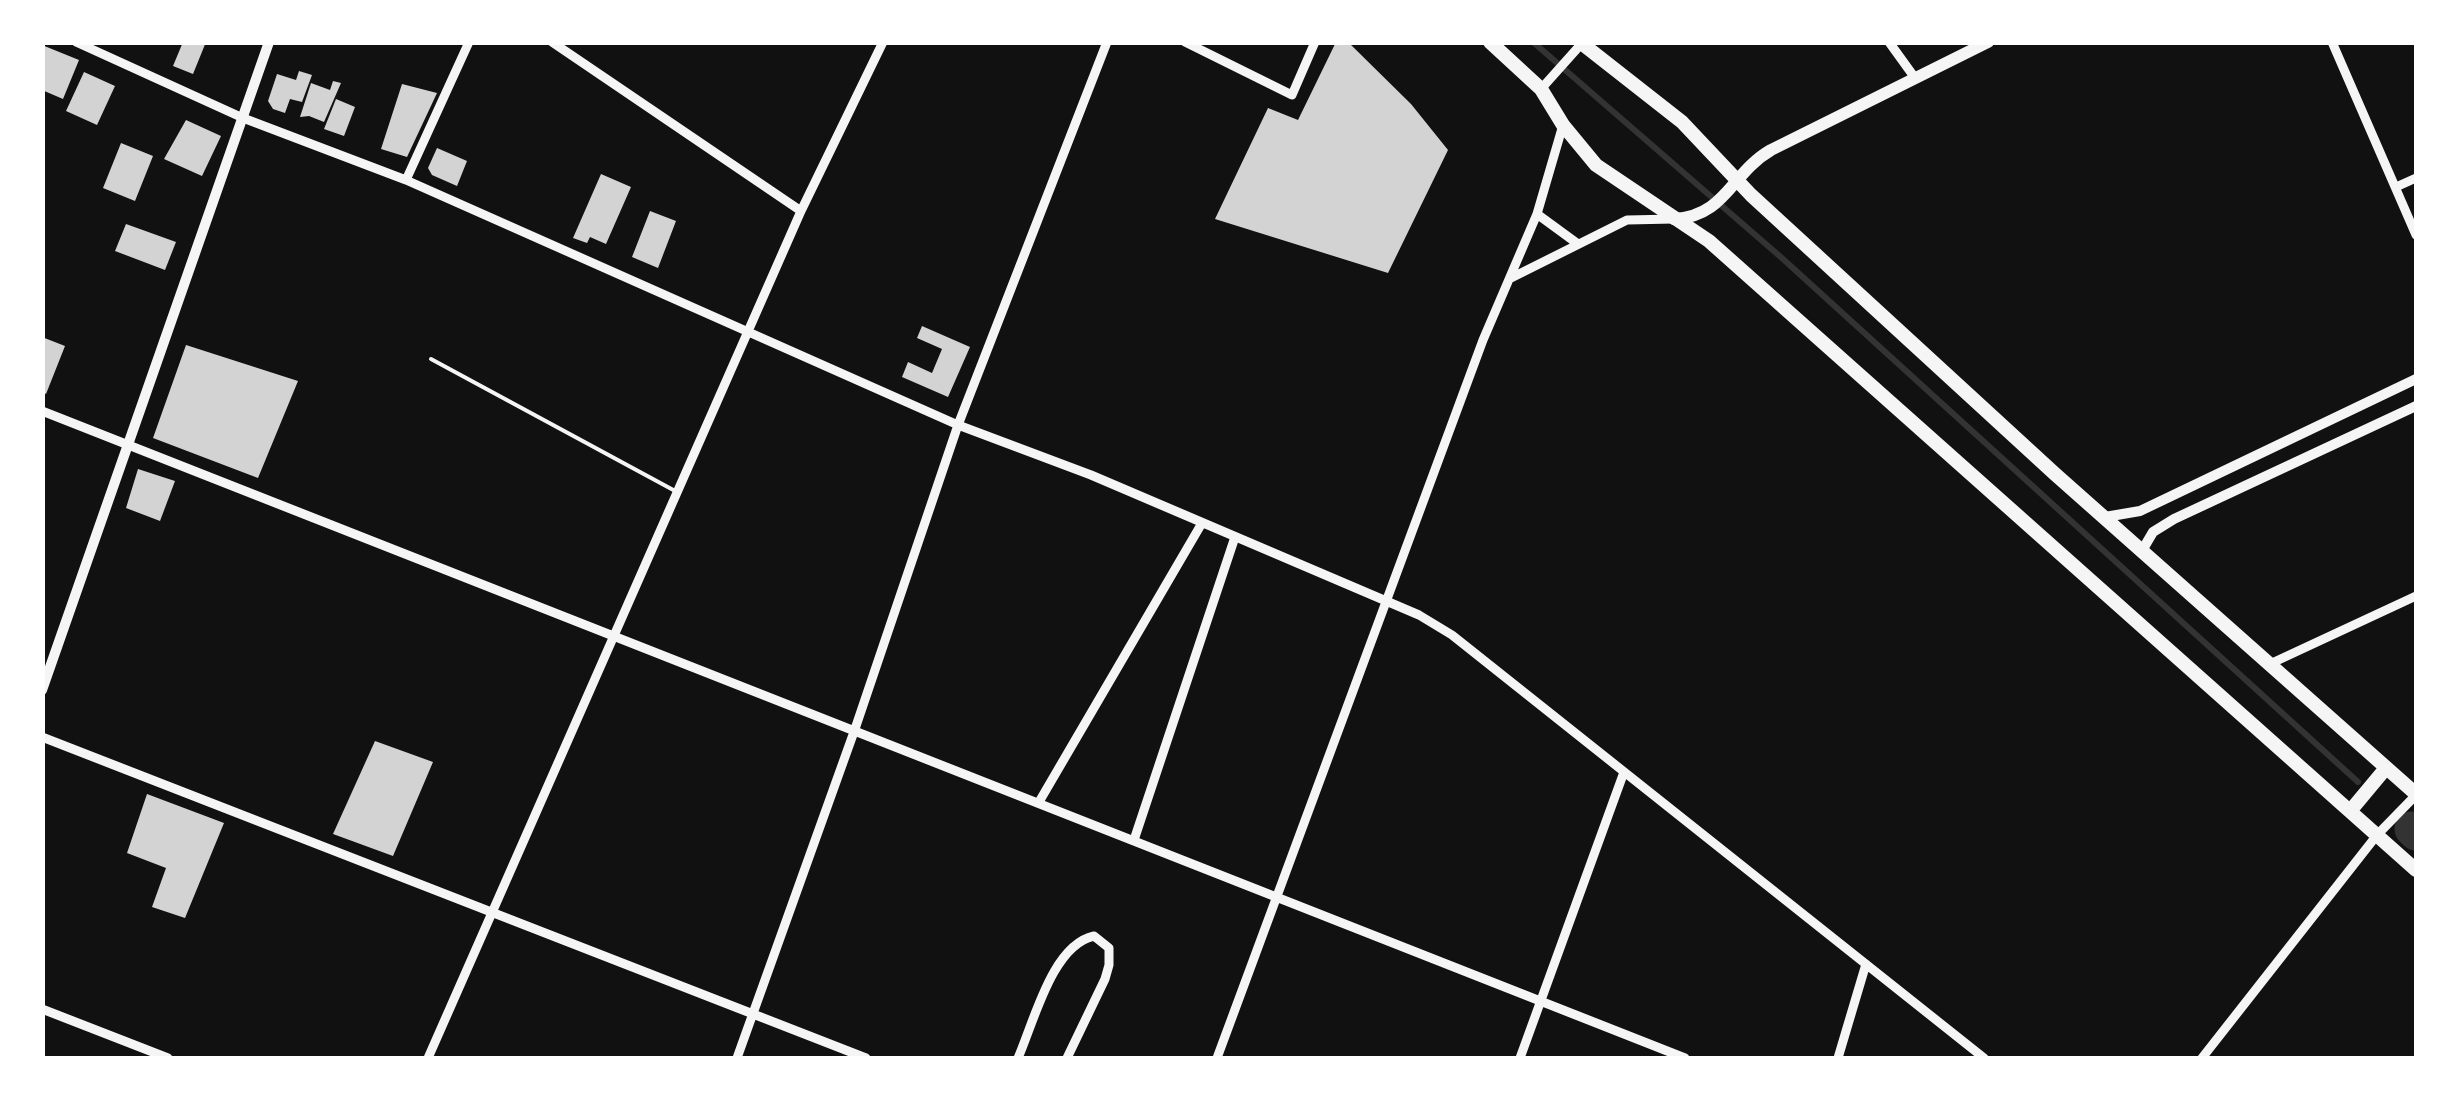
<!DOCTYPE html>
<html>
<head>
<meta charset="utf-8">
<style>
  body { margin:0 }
  #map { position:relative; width:2459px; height:1101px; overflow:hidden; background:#111; font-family:"Exo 2",sans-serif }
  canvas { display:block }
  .frame { position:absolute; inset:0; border:45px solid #fff; pointer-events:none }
</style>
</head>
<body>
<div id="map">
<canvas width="2459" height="1101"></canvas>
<div class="frame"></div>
</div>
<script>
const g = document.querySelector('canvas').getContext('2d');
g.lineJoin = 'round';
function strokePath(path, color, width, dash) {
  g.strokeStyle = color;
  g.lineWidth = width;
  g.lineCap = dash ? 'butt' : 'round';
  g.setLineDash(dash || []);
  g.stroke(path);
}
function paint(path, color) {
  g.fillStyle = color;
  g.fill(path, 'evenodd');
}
const stream = new Path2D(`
  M1533,42L1783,259L2358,782`);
const river = new Path2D(`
  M2412,829L2416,833`);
const building = new Path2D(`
  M183,42H206L193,74L173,66Z
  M1336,42H1348L1411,104L1448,150L1388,273L1215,219L1268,108L1298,120Z
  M42,45L79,60L63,99L42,90Z
  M299,71L312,75L302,102L290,99L285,113L273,109L268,101L277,74L296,80Z
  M84,72L115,86L97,125L66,111Z
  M333,81L341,83L324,122L309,116L300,117L311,83L330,90Z
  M402,84L437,93L407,157L381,149Z
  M336,99L355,107L344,136L324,129Z
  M186,120L221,136L202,176L164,159Z
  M121,143L153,156L135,201L103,188Z
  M437,148L467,161L457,186L432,175L428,168Z
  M601,174L631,187L606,244L590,237L587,243L573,238Z
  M650,211L676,221L658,268L632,257Z
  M126,224L176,242L165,270L115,251Z
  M922,326L970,347L948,397L902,377L908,362L932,373L942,349L917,338Z
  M42,337L65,346L46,394L42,392Z
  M186,345L298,381L258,478L153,438Z
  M138,469L175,481L160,521L126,508Z
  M375,741L433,762L393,856L333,834Z
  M147,794L224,823L185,918L152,907L166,868L127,853Z`);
const service = new Path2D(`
  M431,359L677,492`);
const minor = new Path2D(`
  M76,42L243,118L406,180L958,425L1091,475L1419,615L1452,635L1984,1058
  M552,42L801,211
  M1185,42L1292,95L1315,42
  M1889,42L1915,78
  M2332,42L2416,235
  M1541,89L1583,42
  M406,180L469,42
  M2396,187L2416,178
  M1537,214L1578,244
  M1511,278L1627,220L1674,219
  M42,411L1685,1058
  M2272,663L2416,596
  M42,737L866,1058
  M1039,802L1202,523
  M1134,840L1235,537
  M42,1009L168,1058
  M428,1058L801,211L883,42
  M737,1058L855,729L958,425L1107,42
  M1018,1058C1034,1022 1052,945 1094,936L1109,948V965L1105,979L1067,1058
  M1217,1058L1483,340L1537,214L1563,125
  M1520,1058L1624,772
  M1838,1058L1866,964
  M2202,1058L2377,835L2416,795`);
const tertiary = new Path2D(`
  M2105,517L2140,511L2416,379
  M2143,549L2153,532L2174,519L2416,406
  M42,690L269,42`);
const secondary = new Path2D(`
  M1674,219C1726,216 1731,173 1771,150L1988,42`);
const primary = new Path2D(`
  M1490,42L1541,89L1563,125L1596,165L1709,241L2416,870
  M1580,42L1682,122L1751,195L2055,474L2416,794
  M2351,810L2386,768`);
strokePath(stream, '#333', 6);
strokePath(river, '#333', 35);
paint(building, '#d3d3d3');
strokePath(service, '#f5f5f5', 4);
strokePath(minor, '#f5f5f5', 9);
strokePath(tertiary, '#f5f5f5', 10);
strokePath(secondary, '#f5f5f5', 12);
strokePath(primary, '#f5f5f5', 14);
</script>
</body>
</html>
